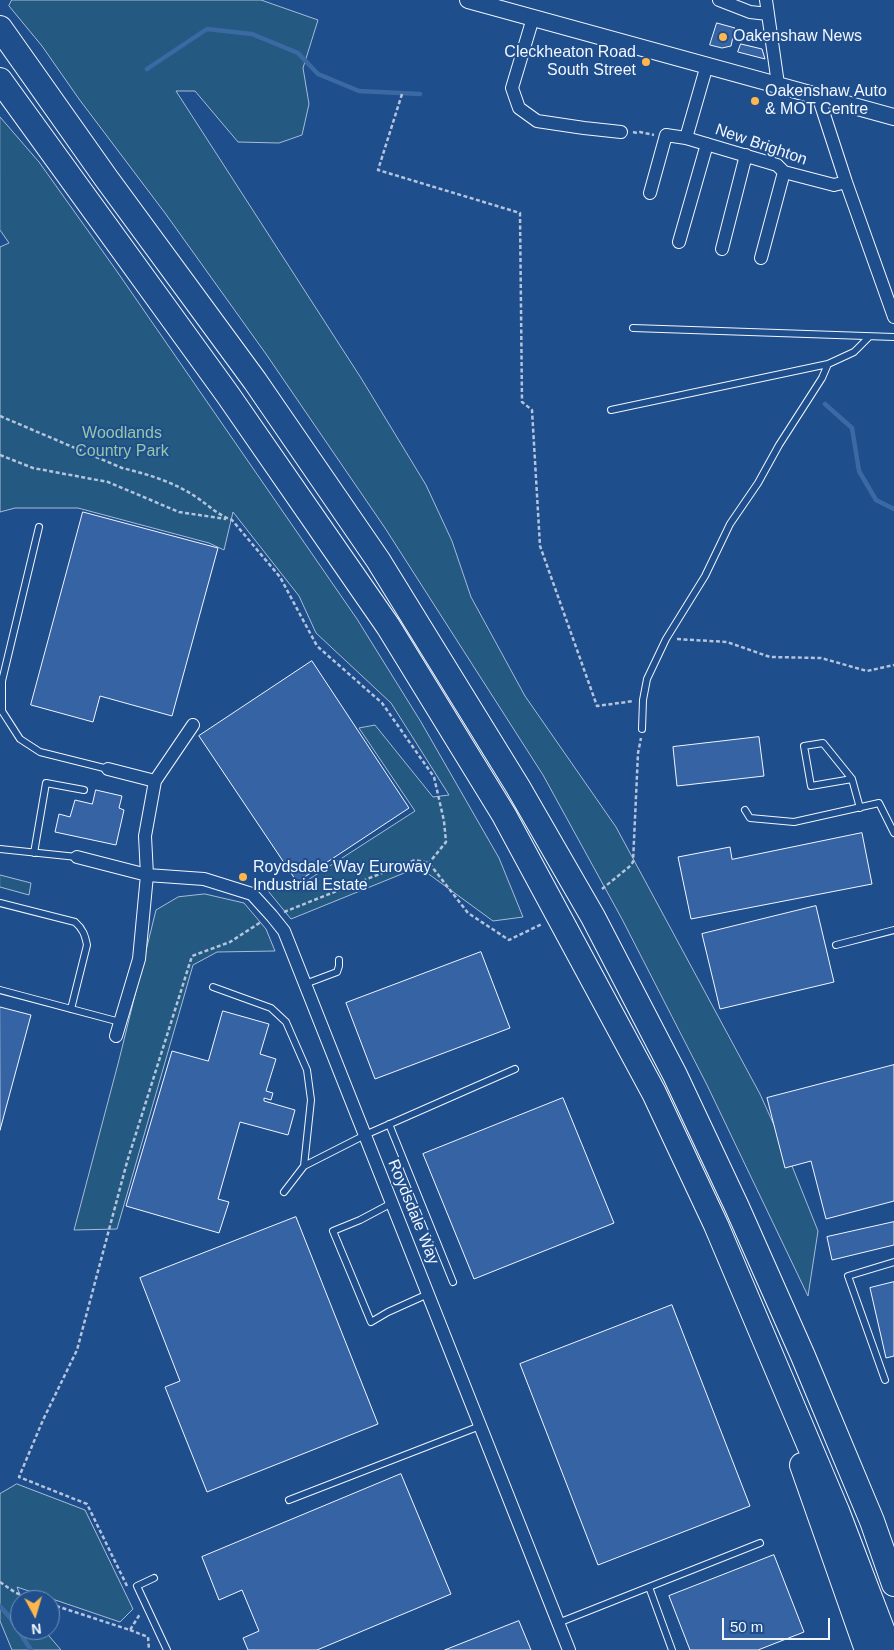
<!DOCTYPE html>
<html>
<head>
<meta charset="utf-8">
<style>
  body { margin:0 }
  #map { position:relative; width:894px; height:1650px; overflow:hidden; background:#1f4e8c; font-family:Arial,sans-serif }
  canvas { display:block }
  .north { position:absolute; left:10px; top:1590px; width:50px; height:50px; box-sizing:border-box; background:#1f4e8c; border:1px solid #7391ba; border-radius:50%; rotate:174deg; font-size:14px; font-weight:700; line-height:20px; text-align:center; color:#f2f6ff }
  .north::after { content:''; display:block; margin:auto; width:18px; height:22px; background:#ffb74d; clip-path:polygon(50% 0,100% 100%,50% 72%,0 100%) }
  .scale { position:absolute; left:722px; top:1618px; width:108px; height:22px; box-sizing:border-box; border:2px solid #f2f6ff; border-top:0; padding-left:6px; font-size:15px; line-height:18px; white-space:nowrap; color:#f2f6ff; -webkit-text-stroke:4px #1f4e8c; paint-order:stroke }
</style>
</head>
<body>
<div id="map">
<canvas width="894" height="1650"></canvas>
<div class="north">N</div>
<div class="scale">50 m</div>
</div>
<script>
const g = document.querySelector('canvas').getContext('2d');
g.lineJoin = 'round';
function paint(path, color) {
  g.fillStyle = color;
  g.fill(path, 'evenodd');
}
function strokePath(path, color, width, dash) {
  g.strokeStyle = color;
  g.lineWidth = width;
  g.lineCap = dash ? 'butt' : 'round';
  g.setLineDash(dash || []);
  g.stroke(path);
}
function drawText(font, color, halo, rows, align = 'center') {
  g.font = font + ' Arial,sans-serif';
  g.lineWidth = 4;
  g.setLineDash([]);
  g.textBaseline = 'middle';
  g.strokeStyle = halo;
  g.fillStyle = color;
  for (const [text, x, y, turn = 0] of rows) {
    g.save();
    g.translate(x, y);
    g.rotate((+turn || 0) * Math.PI / 180);
    g.textAlign = isNaN(turn) ? turn : align;
    if (halo) g.strokeText(text, 0, 0);
    g.fillText(text, 0, 0);
    g.restore();
  }
}
const green = new Path2D(`
  M12,0H261L318,20L303,68L309,104L302,135L279,143L238,142L195,91H176L361,378L426,485L452,541L471,597L525,696L616,827L760,1094L788,1156L818,1231L808,1296L707,1085L622,919L543,775L385,528L266,354L165,213L79,99L42,46L9,6Z
  M0,117L39,162L116,270L357,619L421,722L499,858L523,917L493,921L419,867L291,919L264,886L276,880L297,887L415,811L359,728L375,725L433,797L449,795L391,703L316,633L299,596L233,512L224,550L209,543L78,508H15L0,512V247L9,243L0,230Z
  M0,875L31,883L29,895L0,887Z
  M205,894L244,903L266,929L275,951L217,952L193,965L117,1229L74,1230L119,1060L156,910L178,897Z
  M17,1484L85,1510L133,1609L120,1622L17,1587L22,1600H20V1630H44L61,1650H12L0,1621V1494Z`);
const stream = new Path2D(`
  M147,69L207,29L252,34L298,53L318,74L359,91L420,94
  M825,404L852,428L859,471L876,500L894,509
  M0,1606L11,1619L31,1650`);
const building = new Path2D(`
  M717,23L735,28L731,46L722,48L710,45Z
  M741,44L762,49L765,59L738,52Z
  M83,512L218,548L172,716L100,696L93,722L31,705Z
  M312,661L409,808L297,882L199,736Z
  M759,737L764,776L677,786L673,747Z
  M96,790L122,796L119,808L124,810L116,845L55,832L59,814L70,817L75,800L92,804Z
  M862,833L872,884L691,919L678,857L730,847L732,859Z
  M816,906L834,982L720,1009L702,934Z
  M481,952L510,1028L375,1079L346,1003Z
  M0,1007L31,1015L0,1130Z
  M223,1011L269,1024L260,1054L276,1059L266,1091L273,1093L271,1100L264,1098V1101L295,1110L288,1135L240,1122L218,1199L229,1202L219,1233L126,1206L172,1051L208,1061Z
  M894,1065V1201L826,1219L811,1161L785,1168L767,1098Z
  M563,1098L614,1223L474,1279L423,1154Z
  M296,1217L378,1424L207,1492L165,1387L180,1381L140,1278Z
  M894,1222V1245L832,1260L827,1237Z
  M894,1282V1356L886,1358L870,1288Z
  M672,1305L750,1506L598,1565L520,1364Z
  M401,1474L451,1594L317,1650H248L243,1638L259,1631L242,1590L219,1600L202,1557Z
  M774,1555L804,1632L758,1650H690L669,1596Z
  M519,1621L531,1650H445Z`);
const path = new Path2D(`
  M402,94L378,170L520,213L522,402L532,410L540,546L597,706L634,701
  M633,132L637,133L640,132L654,135
  M0,416L122,468C147,474 174,482 196,497C208,505 218,515 232,520L280,577L317,646L382,703L434,777L444,821L446,842L429,863
  M0,455L33,468L108,482L179,512L226,519
  M677,639L727,642L770,657L821,658L867,671L894,665
  M602,889L629,867L633,862L638,753L641,738
  M284,912L415,860L429,863L468,913L509,940L542,924
  M0,1582L16,1593L38,1600
  M127,1586L87,1504L19,1477L43,1420L77,1350L127,1162L192,956L230,942L261,922
  M50,1604L130,1630L140,1614
  M130,1630L148,1637L149,1650`);
const service = new Path2D(`
  M633,328L894,337
  M611,410L828,364L854,352L869,337
  M39,527L2,681V711L20,739L40,752L108,769
  M642,729L643,700L647,679L666,639L705,576L730,524L758,483L779,445L822,378L828,364
  M852,779L811,786L804,746L823,743L852,779L860,808
  M745,810L750,818L794,822L879,803L894,833
  M0,849L77,857
  M34,853L46,783L84,790
  M0,903L75,922C83,929 85,935 87,945L71,1009
  M836,945L894,930
  M305,984L337,972L339,966V960
  M213,987L271,1008L286,1022L307,1070L311,1100L304,1166
  M0,990L120,1022
  M389,1124L453,1282
  M284,1192L304,1166L365,1135L515,1069
  M392,1203L360,1220L333,1231L371,1322L388,1312L428,1294
  M885,1380L848,1276L894,1262
  M289,1500L480,1426
  M154,1578L137,1586L167,1650
  M649,1587L672,1650
  M558,1623L760,1543`);
const minor = new Path2D(`
  M719,0L750,12L768,14
  M766,0L778,84
  M533,18L512,88L519,108L537,121L584,128L621,132
  M818,96L846,182L894,317
  M686,138L707,65
  M650,193L666,135L686,138L777,165L784,172L834,185L846,182
  M679,242L707,144
  M722,249L746,155
  M761,258L784,172
  M108,769L155,781
  M77,857L147,875L204,879L252,894L272,916L284,931L569,1650
  M116,1036L139,959L147,875L145,836L155,781L193,725`);
const tertiary = new Path2D(`
  M468,0L894,117`);
const motorway = new Path2D(`
  M0,28L106,178L255,381L378,560L518,787L593,917L675,1075L737,1207L803,1356L872,1521L894,1584
  M0,80L228,395L388,626L504,815L654,1093L716,1225L837,1511L890,1650
  M802,1465L867,1650`);
const markers = [
  [723,37,5,"#ffb74d"],
  [646,62,5,"#ffb74d"],
  [755,101,5,"#ffb74d"],
  [243,877,5,"#ffb74d"]
];
const poiNames = [
  ["Oakenshaw News",733,37],
  ["Cleckheaton Road",636,53,"right"],
  ["South Street",636,71,"right"],
  ["Oakenshaw Auto",765,92],
  ["& MOT Centre",765,110],
  ["Roydsdale Way Euroway",253,868],
  ["Industrial Estate",253,886]
];
const streetNames = [
  ["New Brighton",761,145,19],
  ["Roydsdale Way",413,1212,68]
];
const parkNames = [
  ["Woodlands",122,434],
  ["Country Park",122,452]
];
paint(green, '#245a82');
strokePath(green, '#a8bbd7', 1);
strokePath(stream, '#3b69a3', 4.5);
paint(building, '#3563a3');
strokePath(building, '#f2f6ff', 1);
strokePath(service, '#f2f6ff', 8);
strokePath(minor, '#f2f6ff', 14);
strokePath(tertiary, '#f2f6ff', 18);
strokePath(motorway, '#f2f6ff', 26);
strokePath(path, '#b3c4dc', 2.5, [4, 2.5]);
strokePath(service, '#1f4e8c', 6);
strokePath(minor, '#1f4e8c', 12);
strokePath(tertiary, '#1f4e8c', 16);
strokePath(motorway, '#1f4e8c', 24);
for (const [x, y, r, color] of markers) {
  const dot = new Path2D();
  dot.arc(x, y, r, 0, 2 * Math.PI);
  g.fillStyle = color;
  g.fill(dot);
  strokePath(dot, '#1f4e8c', 2);
}
drawText('16px', '#f2f6ff', '#1f4e8c', poiNames, 'left');
drawText('16px', '#f2f6ff', '#1f4e8c', streetNames);
drawText('16px', '#97c8a6', '#1f4e8c', parkNames);
</script>
</body>
</html>
